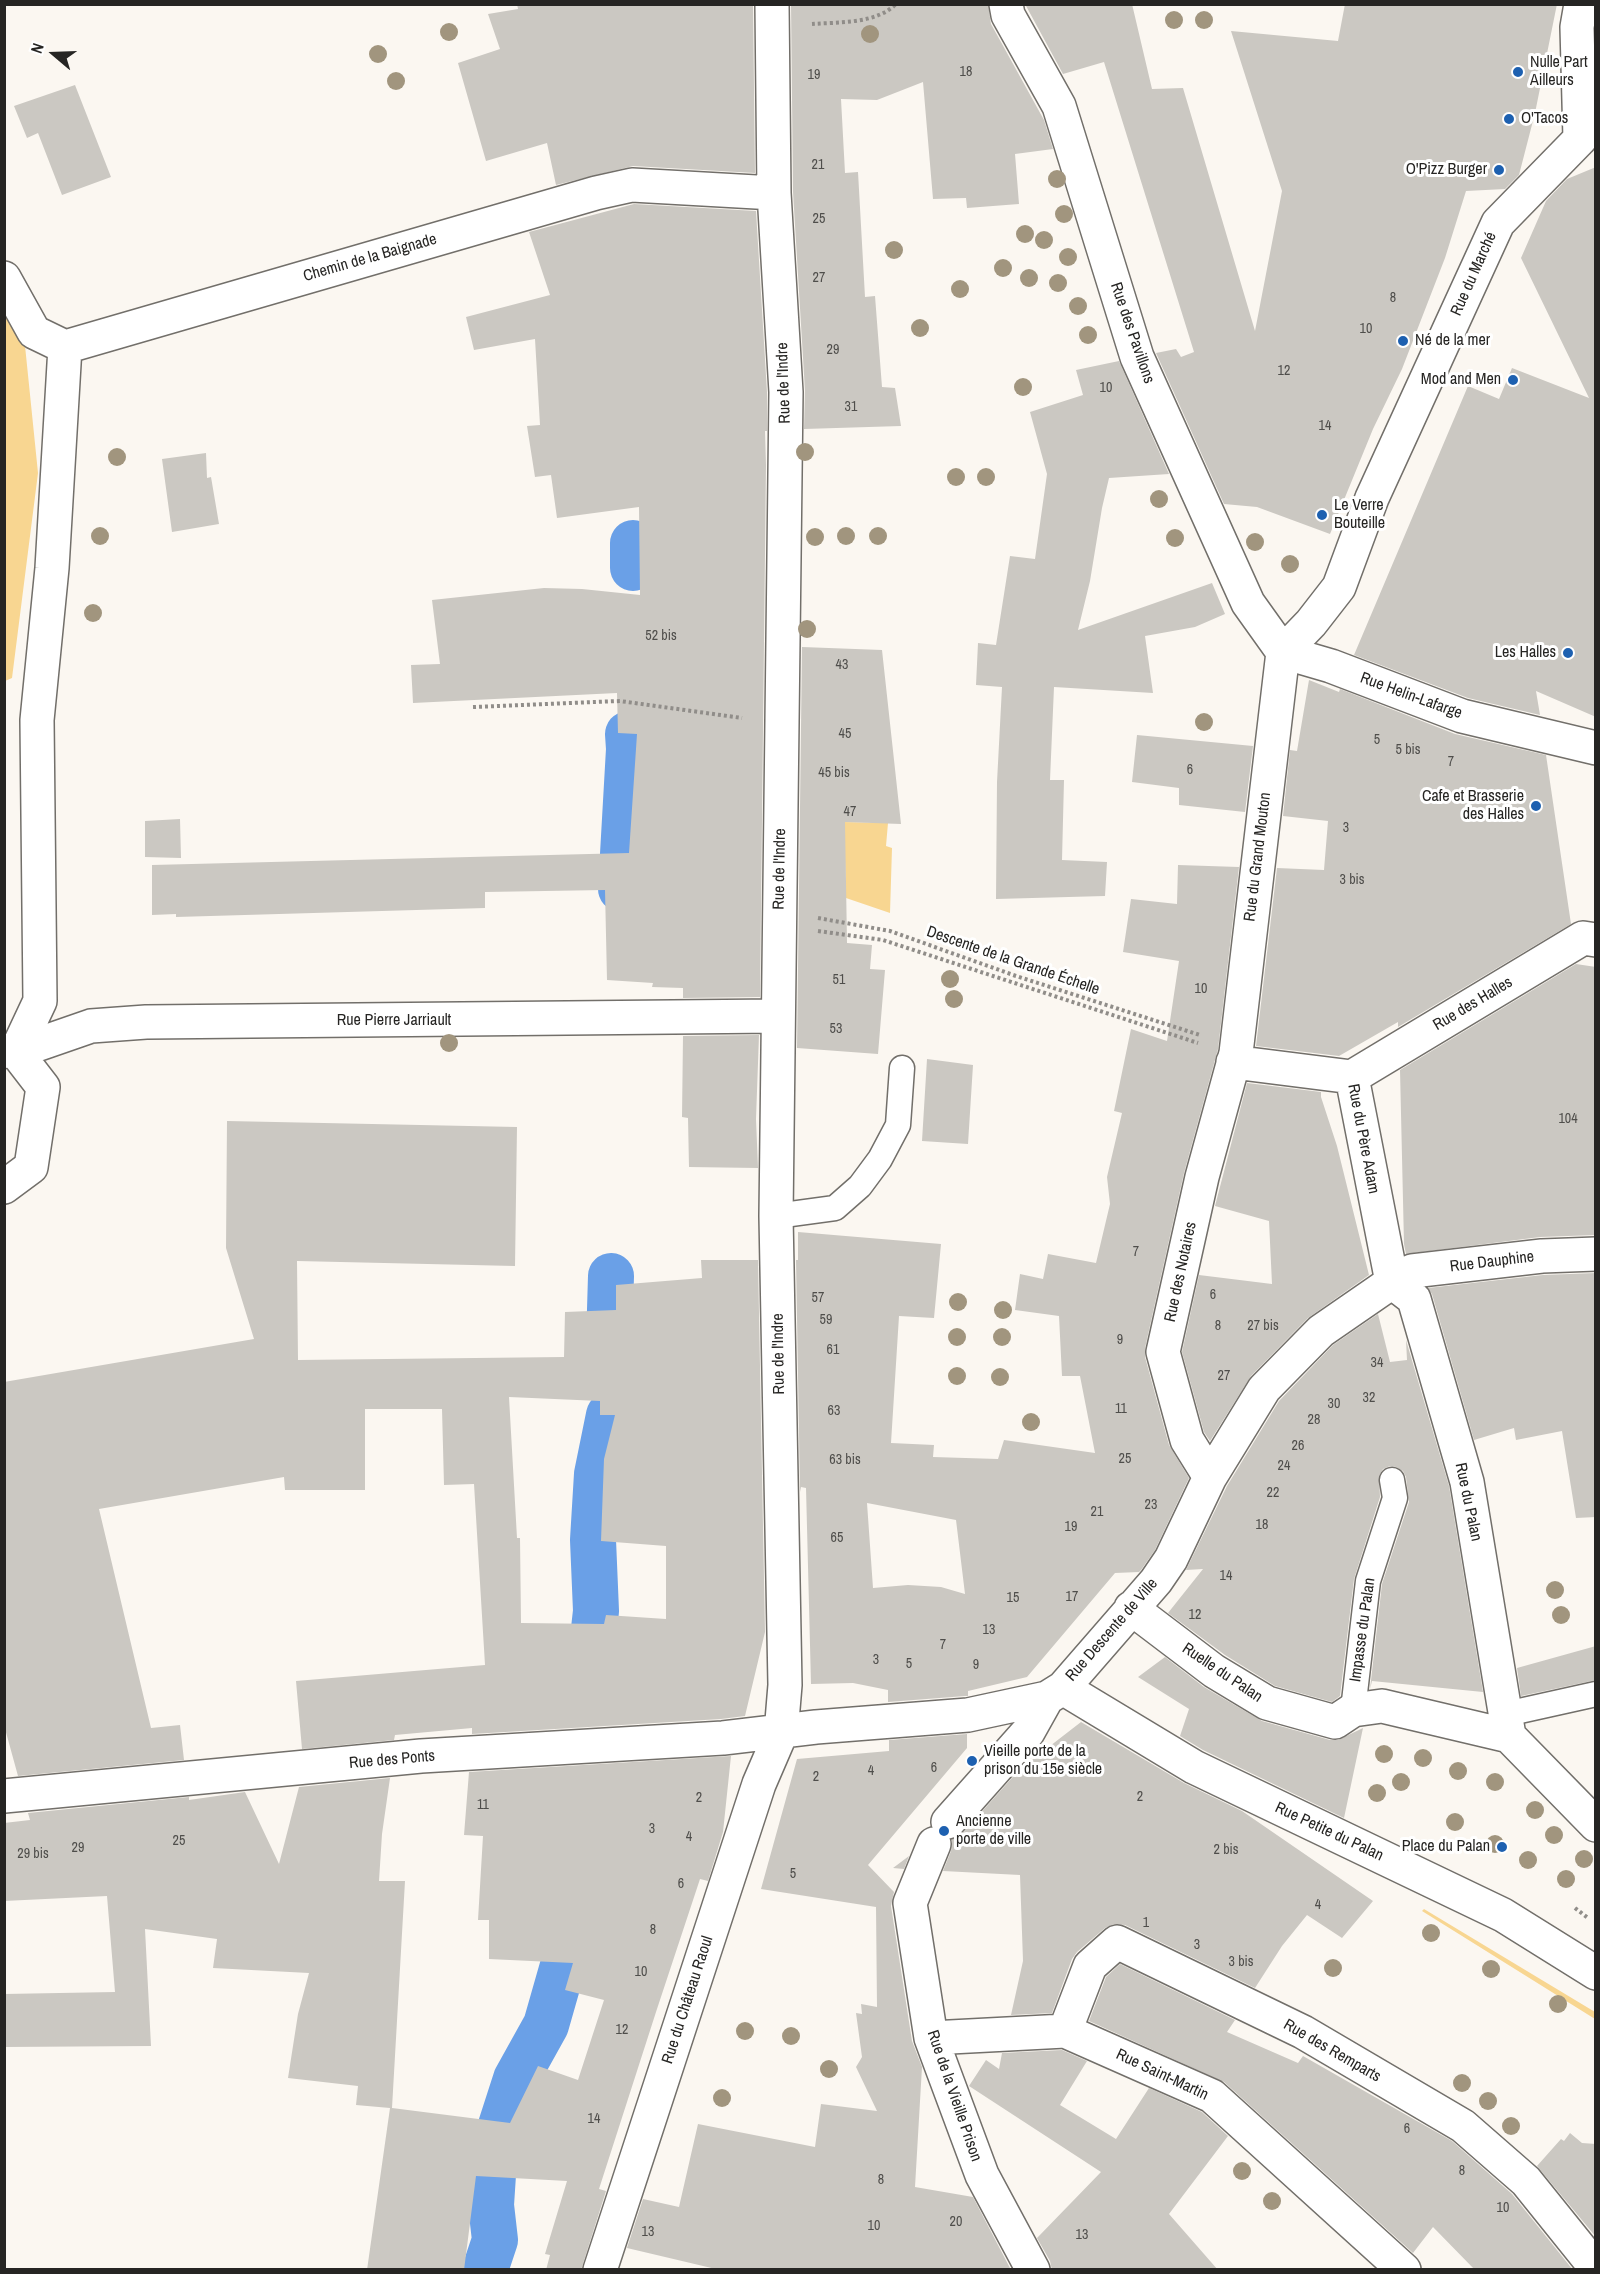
<!DOCTYPE html>
<html>
<head>
<meta charset="utf-8">
<style>
  body { margin:0 }
  #map { position:relative; width:1600px; height:2274px; overflow:hidden; background:#fbf7f1; font-family:"Archivo Narrow",sans-serif }
  canvas { display:block }
  .frame { position:absolute; inset:0; border:6px solid #262523; pointer-events:none }
  .north { position:absolute; left:24px; top:24px; width:60px; height:60px; -webkit-text-stroke:4px #fff; paint-order:stroke; rotate:289deg; font-size:16px; font-weight:700; line-height:24px; text-align:center; color:#262523 }
  .north::after { content:''; display:block; margin:auto; width:21px; height:27px; background:#262523; clip-path:polygon(50% 0,100% 100%,50% 72%,0 100%) }
</style>
</head>
<body>
<div id="map">
<canvas width="1600" height="2274"></canvas>
<div class="frame"></div>
<div class="north">N</div>
</div>
<script>
const g = document.querySelector('canvas').getContext('2d');
g.lineJoin = 'round';
function paint(path, color) {
  g.fillStyle = color;
  g.fill(path, 'evenodd');
}
function strokePath(path, color, width, dash) {
  g.strokeStyle = color;
  g.lineWidth = width;
  g.lineCap = dash ? 'butt' : 'round';
  g.setLineDash(dash || []);
  g.stroke(path);
}
function drawText(font, color, halo, rows, align = 'center') {
  g.font = font + ' "Archivo Narrow",sans-serif';
  g.lineWidth = 6;
  g.setLineDash([]);
  g.textBaseline = 'middle';
  g.strokeStyle = halo;
  g.fillStyle = color;
  for (const [text, x, y, turn = 0] of rows) {
    g.save();
    g.translate(x, y);
    g.rotate((+turn || 0) * Math.PI / 180);
    g.textAlign = isNaN(turn) ? turn : align;
    if (halo) g.strokeText(text, 0, 0);
    g.fillText(text, 0, 0);
    g.restore();
  }
}
const green = new Path2D(`
  M4,264L23,326L38,473L12,678L5,681Z
  M844,822L888,823L886,846L892,848L890,913L846,898Z
  M1424,1909L1595,2012V2019L1422,1911Z`);
const canal = new Path2D(`
  M633,568V543
  M621,889L629,749L628,734
  M609,1343L611,1276
  M590,1665L596,1611L593,1540L597,1474L609,1415
  M485,2270L495,2240L491,2205L495,2144L516,2079L546,2025L572,1934`);
const building = new Path2D(`
  M517,4H753L755,173L633,166L556,185L547,143L486,161L458,63L500,49L488,14L518,9Z
  M791,4H988L991,24L1044,120L1053,149L1015,154L1019,204L967,208L966,198L933,199L923,82L877,100L841,99L845,173L858,172L865,297L875,296L882,387L895,388L901,426L804,429L805,391L793,192Z
  M1025,4H1132L1152,89L1183,88L1255,331L1282,191L1231,31L1338,41L1345,4H1557L1535,113L1519,175L1505,189L1466,191L1445,258L1402,369L1373,429L1330,534L1257,507L1224,504L1156,353L1176,349L1181,357L1194,352L1104,62L1063,74Z
  M75,85L111,177L62,195L38,133L27,138L14,106Z
  M1596,167V717L1536,691L1540,715L1468,698L1354,655L1468,386L1499,399L1512,368L1589,398L1521,258L1546,201L1567,179Z
  M634,204L756,211L767,392V431H765L766,465L760,997L683,998V988L652,987L653,983L607,980L605,890L485,892V908L176,917V914L152,915V865L629,853L637,734L618,733L617,693L413,703L411,665L440,664L432,600L544,588L582,589L640,595L639,507L557,518L551,475L535,477L527,426L540,425L535,339L474,350L466,317L550,295L529,232Z
  M1119,361L1169,474L1109,478L1102,508L1090,581L1078,630L1212,583L1225,614L1195,627L1145,636L1153,693L1054,687L1050,780H1064L1062,860L1107,862L1105,896L996,899L997,782L1002,687L976,685L978,643L996,645L1010,556L1035,559L1047,474L1030,412L1083,395L1076,370Z
  M206,453L207,478L211,477L219,524L172,532L162,459Z
  M802,647L882,650L901,824L845,822L847,943L872,945L870,969L885,970L878,1054L797,1048Z
  M1309,680L1339,692L1340,689L1455,734L1546,755L1571,924L1398,1027V1022L1339,1056L1256,1046L1277,868L1324,870L1328,821L1283,816L1290,750L1297,751Z
  M1137,735L1253,746L1245,812L1179,805V788L1132,782Z
  M180,819L181,858L145,857V821Z
  M1178,865L1239,867L1218,1049L1184,1173L1145,1348V1357L1169,1445L1189,1478L1155,1550L1141,1570L1139,1572L1115,1573L1027,1677L968,1691V1696H965L888,1702V1690L853,1683L811,1684L806,1488L801,1487L800,1492L796,1260H798V1232L941,1244L934,1318L899,1316L891,1443L934,1445L933,1457L998,1459L1004,1440L1095,1453L1080,1376H1062L1059,1316L1015,1310L1020,1274L1043,1279L1048,1254L1096,1263L1110,1204L1107,1177L1122,1113L1114,1111L1131,1029L1167,1041L1179,961L1123,952L1131,899L1177,904ZM867,1503L956,1520L965,1594L941,1587L908,1585L873,1588Z
  M1576,964L1596,967V1235L1540,1237L1406,1254L1404,1244L1400,1070Z
  M759,1035L756,1119L758,1168L689,1167L688,1118L682,1117L683,1036Z
  M927,1059L973,1065L968,1144L922,1141Z
  M1247,1083L1321,1092V1097L1337,1146L1369,1275L1308,1318L1251,1376L1210,1441L1204,1432L1182,1352L1199,1275L1272,1284L1269,1221L1215,1206Z
  M227,1121L517,1127L515,1266L297,1261L298,1360L564,1357L565,1312L616,1310V1285L702,1278L701,1260H758L765,1632L745,1716L721,1719L472,1734V1728L395,1735L394,1740L302,1749L296,1681L485,1665L474,1484L444,1485L442,1409H365V1490H285L284,1477L99,1509L151,1728L180,1725L184,1760L18,1776L4,1725V1382L254,1339L226,1248ZM509,1397L600,1401V1415H615L604,1459L601,1541L666,1546V1619L606,1615L604,1624L521,1623L520,1538H517Z
  M1596,1273V1517L1576,1518L1562,1431L1516,1440L1514,1428L1474,1440L1432,1294L1428,1288L1543,1275Z
  M1378,1314L1390,1362L1407,1360L1406,1340L1449,1486L1483,1692L1372,1681L1370,1689L1382,1584L1409,1502L1406,1477L1403,1471L1396,1467L1390,1466L1383,1469L1379,1476L1380,1497L1354,1579L1340,1696L1332,1702L1275,1686L1225,1655L1168,1613L1203,1569L1186,1570L1227,1486L1279,1401L1333,1345Z
  M1596,1646V1680L1521,1696L1517,1668Z
  M1165,1657L1204,1687L1262,1721L1330,1740H1338L1363,1728L1344,1818L1203,1750L1180,1736L1189,1709L1138,1677Z
  M1081,1722L1184,1783L1242,1811L1373,1901L1342,1938L1307,1915L1282,1946L1255,1988L1125,1925L1114,1924L1105,1928L1077,1952L1072,1959L1052,2013L1011,2015L1023,1961L1020,1875L943,1871L951,1851L952,1840L962,1834L1019,1770Z
  M967,1734V1748L868,1865L894,1892L891,1906L912,2041L922,2067L915,2187L973,2197L1011,2270H720L627,2248L643,2199L679,2207L698,2124L815,2147L821,2104L877,2111L856,2067L862,2057L856,2013L862,2014L861,2004L877,2007L876,1907L761,1889L797,1759L889,1751V1740Z
  M731,1756L723,1832L708,1881L700,1879L656,2012L599,2189L606,2191L581,2270H546L550,2255L545,2254L567,2181L476,2176L464,2270H367L390,2108L356,2105L358,2086L288,2078L298,2014L309,1973L213,1968L217,1939L145,1929L151,2046L4,2047V1994L115,1992L107,1896L4,1901V1823L30,1820L28,1813L189,1797V1800L245,1792L279,1864L299,1787L390,1778L382,1834L379,1881H405L392,2108L510,2123L538,2066L578,2080L604,2000L565,1990L573,1963L489,1959V1920H478L483,1836L464,1835L469,1772Z
  M909,1856L904,1869L893,1868Z
  M1120,1964L1235,2020L1227,2032L1298,2063L1303,2056L1452,2141L1512,2194L1573,2270H1475L1433,2227L1413,2253L1224,2082L1089,2021L1106,1977Z
  M1062,2050L1087,2061L1060,2105L1116,2139L1149,2088L1202,2112L1228,2136L1169,2214L1218,2270H1052L1050,2261L1037,2238L1101,2172L969,2086L986,2060L999,2069L1002,2053Z
  M1570,2133L1582,2143L1596,2144V2237L1537,2166L1561,2139L1564,2141Z`);
const path = new Path2D(`
  M812,24C839,22 876,24 896,4
  M473,707L620,701L742,718
  M818,918L890,931L1016,976L1200,1035
  M818,931L883,940L1198,1043
  M1575,1908L1588,1918`);
const lane = new Path2D(`
  M776,1216L835,1208L860,1186L880,1159L898,1125L902,1068
  M1353,1710L1368,1581L1395,1498L1392,1480
  M1506,1714L1596,1694`);
const street = new Path2D(`
  M1006,4L1008,15L1059,106L1137,357L1248,603L1283,652
  M1580,139L1577,27L1581,4
  M4,278L34,332L65,347L596,193L632,185L774,193
  M65,347L52,568L37,720L40,1001L16,1052L91,1026L146,1022L778,1016
  M1283,652L1311,623L1339,587L1372,498L1498,223L1580,139
  M1283,652L1331,666L1462,716L1596,748
  M4,1051L16,1052L43,1087L31,1167L4,1187
  M1233,1062L1352,1077
  M1352,1077L1583,938L1596,940
  M1352,1077L1392,1282
  M1392,1282L1414,1299L1467,1482L1509,1736
  M1210,1477L1187,1440L1163,1352L1202,1177L1236,1053L1283,652
  M1131,1608L1214,1671L1267,1703L1335,1722L1353,1710L1382,1706L1509,1736L1596,1825
  M1063,1688L1194,1767L1503,1915L1596,1973
  M4,1796L421,1756L723,1738L816,1727L968,1715L1047,1698L1063,1688L1156,1581L1171,1559L1210,1477L1264,1389L1321,1331L1392,1282L1412,1271L1542,1256L1596,1254
  M948,1822L1028,1732L1047,1698
  M934,1844L910,1903L931,2038L982,2175L1033,2270
  M1065,2031L1090,1966L1117,1942L1303,2032L1463,2126L1526,2181L1596,2268
  M931,2038L1065,2031L1212,2096L1404,2270
  M600,2270L759,1784L781,1733L785,1685L776,1216L786,392L774,193L772,4`);
const trees = [
  [1174,20],
  [1204,20],
  [449,32],
  [870,34],
  [378,54],
  [396,81],
  [1057,179],
  [1064,214],
  [1025,234],
  [1044,240],
  [894,250],
  [1068,257],
  [1003,268],
  [1029,278],
  [1058,283],
  [960,289],
  [1078,306],
  [920,328],
  [1088,335],
  [1023,387],
  [805,452],
  [117,457],
  [956,477],
  [986,477],
  [1159,499],
  [100,536],
  [846,536],
  [878,536],
  [815,537],
  [1175,538],
  [1255,542],
  [1290,564],
  [93,613],
  [807,629],
  [1204,722],
  [950,979],
  [954,999],
  [449,1043],
  [958,1302],
  [1003,1310],
  [957,1337],
  [1002,1337],
  [957,1376],
  [1000,1377],
  [1031,1422],
  [1555,1590],
  [1561,1615],
  [1384,1754],
  [1423,1758],
  [1458,1771],
  [1401,1782],
  [1495,1782],
  [1377,1793],
  [1535,1810],
  [1455,1822],
  [1554,1835],
  [1495,1844],
  [1584,1859],
  [1528,1860],
  [1566,1879],
  [1431,1933],
  [1333,1968],
  [1491,1969],
  [1558,2004],
  [745,2031],
  [791,2036],
  [829,2069],
  [1462,2083],
  [722,2098],
  [1488,2101],
  [1511,2126],
  [1242,2171],
  [1272,2201]
];
const markers = [
  [1518,72,6,"#1d60b0"],
  [1509,119,6,"#1d60b0"],
  [1499,170,6,"#1d60b0"],
  [1403,341,6,"#1d60b0"],
  [1513,380,6,"#1d60b0"],
  [1322,515,6,"#1d60b0"],
  [1568,653,6,"#1d60b0"],
  [1536,806,6,"#1d60b0"],
  [972,1761,6,"#1d60b0"],
  [944,1831,6,"#1d60b0"],
  [1502,1847,6,"#1d60b0"]
];
const numberNames = [
  ["18",966,72],
  ["19",814,75],
  ["21",818,165],
  ["25",819,219],
  ["27",819,278],
  ["8",1393,298],
  ["10",1366,329],
  ["29",833,350],
  ["12",1284,371],
  ["10",1106,388],
  ["31",851,407],
  ["14",1325,426],
  ["52 bis",661,636],
  ["43",842,665],
  ["45",845,734],
  ["5",1377,740],
  ["5 bis",1408,750],
  ["7",1451,762],
  ["6",1190,770],
  ["45 bis",834,773],
  ["47",850,812],
  ["3",1346,828],
  ["3 bis",1352,880],
  ["51",839,980],
  ["10",1201,989],
  ["53",836,1029],
  ["104",1568,1119],
  ["7",1136,1252],
  ["6",1213,1295],
  ["57",818,1298],
  ["59",826,1320],
  ["8",1218,1326],
  ["27 bis",1263,1326],
  ["9",1120,1340],
  ["61",833,1350],
  ["34",1377,1363],
  ["27",1224,1376],
  ["32",1369,1398],
  ["30",1334,1404],
  ["11",1121,1409],
  ["63",834,1411],
  ["28",1314,1420],
  ["26",1298,1446],
  ["25",1125,1459],
  ["63 bis",845,1460],
  ["24",1284,1466],
  ["22",1273,1493],
  ["23",1151,1505],
  ["21",1097,1512],
  ["18",1262,1525],
  ["19",1071,1527],
  ["65",837,1538],
  ["14",1226,1576],
  ["17",1072,1597],
  ["15",1013,1598],
  ["12",1195,1615],
  ["13",989,1630],
  ["7",943,1645],
  ["3",876,1660],
  ["5",909,1664],
  ["9",976,1665],
  ["6",934,1768],
  ["4",871,1771],
  ["2",816,1777],
  ["2",1140,1797],
  ["2",699,1798],
  ["11",483,1805],
  ["3",652,1829],
  ["4",689,1837],
  ["25",179,1841],
  ["29",78,1848],
  ["2 bis",1226,1850],
  ["29 bis",33,1854],
  ["5",793,1874],
  ["6",681,1884],
  ["4",1318,1905],
  ["1",1146,1923],
  ["8",653,1930],
  ["3",1197,1945],
  ["3 bis",1241,1962],
  ["10",641,1972],
  ["12",622,2030],
  ["14",594,2119],
  ["6",1407,2129],
  ["8",1462,2171],
  ["8",881,2180],
  ["10",1503,2208],
  ["20",956,2222],
  ["10",874,2226],
  ["13",648,2232],
  ["13",1082,2235]
];
const poiNames = [
  ["Nulle Part",1530,63],
  ["Ailleurs",1530,81],
  ["O'Tacos",1521,119],
  ["O'Pizz Burger",1487,170,"right"],
  ["Né de la mer",1415,341],
  ["Mod and Men",1501,380,"right"],
  ["Le Verre",1334,506],
  ["Bouteille",1334,524],
  ["Les Halles",1556,653,"right"],
  ["Cafe et Brasserie",1524,797,"right"],
  ["des Halles",1524,815,"right"],
  ["Vieille porte de la",984,1752],
  ["prison du 15e siècle",984,1770],
  ["Ancienne",956,1822],
  ["porte de ville",956,1840],
  ["Place du Palan",1490,1847,"right"]
];
const streetNames = [
  ["Chemin de la Baignade",370,258,-16],
  ["Rue du Marché",1474,274,-66],
  ["Rue des Pavillons",1132,333,71],
  ["Rue de l'Indre",784,383,-92],
  ["Rue Helin-Lafarge",1411,696,20],
  ["Rue du Grand Mouton",1258,857,-83],
  ["Rue de l'Indre",780,869,-89],
  ["Descente de la Grande Échelle",1013,961,19],
  ["Rue des Halles",1473,1004,-31],
  ["Rue Pierre Jarriault",394,1021],
  ["Rue du Père Adam",1363,1139,79],
  ["Rue Dauphine",1492,1262,-7],
  ["Rue des Notaires",1181,1272,-78],
  ["Rue de l'Indre",779,1354,-91],
  ["Rue du Palan",1468,1502,78],
  ["Rue Descente de Ville",1112,1630,-49],
  ["Impasse du Palan",1363,1630,-82],
  ["Ruelle du Palan",1222,1673,34],
  ["Rue des Ponts",392,1760,-5],
  ["Rue Petite du Palan",1329,1832,25],
  ["Rue du Château Raoul",688,2000,-72],
  ["Rue des Remparts",1332,2051,30],
  ["Rue Saint-Martin",1162,2075,25],
  ["Rue de la Vieille Prison",954,2096,71]
];
paint(green, '#f8d691');
strokePath(canal, '#6aa0e7', 46);
paint(building, '#cbc8c2');
strokePath(lane, '#726f6a', 27);
strokePath(street, '#726f6a', 36);
strokePath(path, '#908d89', 4, [3, 3]);
strokePath(lane, '#fff', 24);
strokePath(street, '#fff', 33);
g.fillStyle = '#a1957e';
for (const [x, y] of trees) {
  g.beginPath();
  g.arc(x, y, 9, 0, 2 * Math.PI);
  g.fill();
}
for (const [x, y, r, color] of markers) {
  const dot = new Path2D();
  dot.arc(x, y, r, 0, 2 * Math.PI);
  g.fillStyle = color;
  g.fill(dot);
  strokePath(dot, '#fff', 2);
}
drawText('14px', '#4f4e4b', null, numberNames);
drawText('16px', '#262523', '#fff', poiNames, 'left');
drawText('16px', '#262523', '#fff', streetNames);
</script>
</body>
</html>
